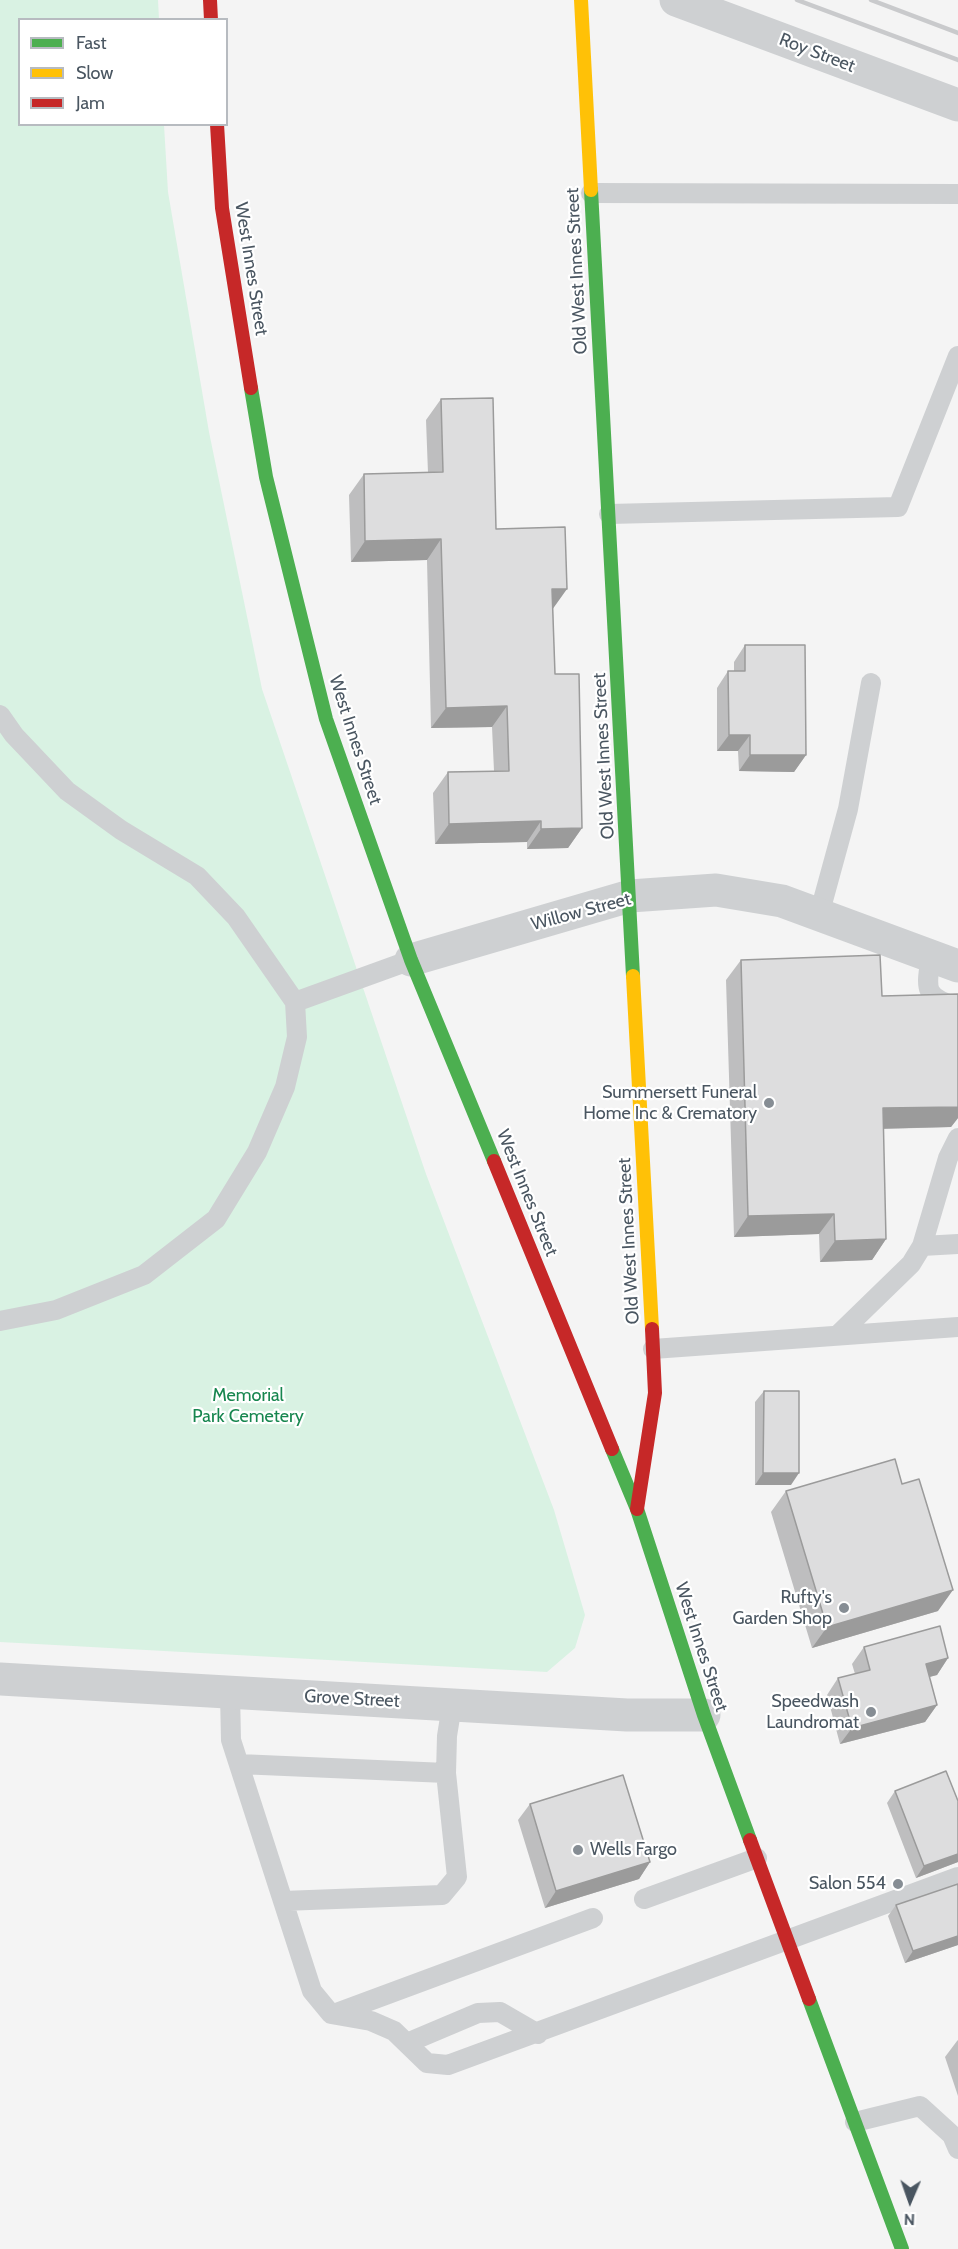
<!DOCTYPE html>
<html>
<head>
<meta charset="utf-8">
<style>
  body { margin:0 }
  #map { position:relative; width:958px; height:2249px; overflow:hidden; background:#f4f4f4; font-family:Cabin,sans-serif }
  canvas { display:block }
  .legend { position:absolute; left:18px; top:18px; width:210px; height:108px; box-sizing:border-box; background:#fff; border:2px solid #b7bbc0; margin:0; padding:8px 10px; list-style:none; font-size:18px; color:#4a5661 }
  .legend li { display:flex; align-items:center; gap:12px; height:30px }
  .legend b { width:30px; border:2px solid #b7bbc0 }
  .north { position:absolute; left:880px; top:2171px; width:60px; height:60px; -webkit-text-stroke:4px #fff; paint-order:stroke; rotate:182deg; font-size:16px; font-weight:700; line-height:24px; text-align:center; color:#4a5661 }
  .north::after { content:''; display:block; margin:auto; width:21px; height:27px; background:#4a5661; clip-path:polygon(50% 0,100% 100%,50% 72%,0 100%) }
</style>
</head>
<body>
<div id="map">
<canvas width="958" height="2249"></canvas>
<ul class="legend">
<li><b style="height:8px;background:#4caf50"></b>Fast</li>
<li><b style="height:8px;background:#ffc107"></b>Slow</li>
<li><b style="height:8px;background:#c62828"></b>Jam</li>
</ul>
<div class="north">N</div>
</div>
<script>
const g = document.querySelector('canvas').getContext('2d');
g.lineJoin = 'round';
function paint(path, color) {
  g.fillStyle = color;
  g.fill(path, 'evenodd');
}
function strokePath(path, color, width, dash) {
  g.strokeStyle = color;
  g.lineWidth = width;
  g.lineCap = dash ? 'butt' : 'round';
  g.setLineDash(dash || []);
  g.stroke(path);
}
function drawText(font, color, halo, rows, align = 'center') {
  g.font = font + ' Cabin,sans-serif';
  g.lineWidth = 4.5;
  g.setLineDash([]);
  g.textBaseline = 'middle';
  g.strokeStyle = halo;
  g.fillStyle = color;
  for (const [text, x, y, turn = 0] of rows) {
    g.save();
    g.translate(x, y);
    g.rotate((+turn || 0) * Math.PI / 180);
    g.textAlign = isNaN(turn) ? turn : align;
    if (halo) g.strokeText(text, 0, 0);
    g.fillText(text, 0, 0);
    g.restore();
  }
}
const green = new Path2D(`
  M0,0H158L159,19L20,20V124L164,125L168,192L209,432L262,689L426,1174L554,1510L585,1615L575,1648L547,1672L0,1642Z`);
const lane = new Path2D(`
  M591,193L958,194
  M609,514L898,507L958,356
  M0,715L14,735L67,791L121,830L197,876L236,917L295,1002L297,1037L285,1087L257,1152L216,1219L144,1275L56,1310L0,1321
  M819,915L848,809L871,683
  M931,956C926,989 923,997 958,1007
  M295,1002L411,960
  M922,1246L948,1158L958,1138
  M839,1334L911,1264L922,1246L958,1244
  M653,1349L958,1327
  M230,1693L231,1740L312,1991L331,2014L371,2021L394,2031L427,2063L448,2065L958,1877
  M239,1764L446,1773L447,1736L452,1705
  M644,1899L757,1858
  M283,1901L442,1895L457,1877L446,1773
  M334,2014L593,1918
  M407,2043L478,2013L500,2012L538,2034
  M855,2122L920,2106L952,2135L958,2149`);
const street = new Path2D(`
  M676,0L958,105
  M411,960L630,896L716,890L782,901L958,966
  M0,1679L627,1715H704`);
const fast = new Path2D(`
  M591,190L633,976
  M251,388L266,477L326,719L411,960L494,1161
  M612,1449L637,1509L704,1715L750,1840
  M809,1999L902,2249`);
const slow = new Path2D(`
  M581,0L591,190
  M633,976L652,1329`);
const jam = new Path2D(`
  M210,0L211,20
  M217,124L222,208L251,388
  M494,1161L612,1449
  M637,1509L655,1393L652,1329
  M750,1840L809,1999`);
const rail = new Path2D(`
  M797,0L958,60
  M871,0L958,33`);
const wall = new Path2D(`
  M441,399L496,529L553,609L555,674L582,828L568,848L527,849V842L435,844L433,793L448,772L494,771L492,727L431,728L427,560L351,562L349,495L364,474L428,473L426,420Z
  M745,645L806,755L794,772L739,771L738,751H717V688L728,671H734V662Z
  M741,960L882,996L958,994V1118L951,1127L883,1129L886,1239L872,1260L820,1262L819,1234L734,1237L726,980Z
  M764,1391L791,1485H755V1402Z
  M786,1491L938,1611L812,1648L771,1512Z
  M864,1647L948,1658L937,1675L929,1677L937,1705L925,1722L840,1744L827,1695L838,1678L855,1674L852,1664Z
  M895,1791L958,1862L916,1878L887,1803Z
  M530,1804L650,1862L639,1879L545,1908L518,1820Z
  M958,1884V1945L905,1963L888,1916L896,1905Z
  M958,2040V2096L945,2057L957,2041Z`);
const shadedWall = new Path2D(`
  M441,539L427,560L351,562L365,541Z
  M552,589H567L552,610Z
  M507,706L492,727L431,728L446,708Z
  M729,735H750L738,751H717Z
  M750,755H806L794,772L739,771Z
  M541,821L527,842L435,844L449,824Z
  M582,828L568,848L527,849L541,829Z
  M958,1107V1118L951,1127L868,1129L883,1108Z
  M834,1214L819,1234L734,1237L748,1216Z
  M886,1239L872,1260L820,1262L835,1241Z
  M763,1473H799L791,1485H755Z
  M953,1590L938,1611L812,1648L827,1627Z
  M948,1658L937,1675L914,1681L926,1664Z
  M937,1705L925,1722L840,1744L852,1728Z
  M958,1854V1862L916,1878L924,1866Z
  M650,1862L639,1879L545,1908L556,1891Z
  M958,1936V1945L905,1963L913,1951Z`);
const building = new Path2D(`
  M493,398L496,529L565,527L567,589H552L555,674H579L582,828L541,829V821L449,824L448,772L509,771L507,706L446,708L441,539L365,541L364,474L443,472L441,399Z
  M745,645H805L806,755H750V735H729L728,671H745Z
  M880,955L882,996L958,994V1107L883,1108L886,1239L835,1241L834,1214L748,1216L741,960Z
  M764,1391H799V1473H763Z
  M895,1459L902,1484L919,1479L953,1590L827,1627L786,1491Z
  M940,1626L948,1658L926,1664L937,1705L852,1728L838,1678L870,1670L864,1647Z
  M946,1771L958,1801V1854L924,1866L895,1791Z
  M623,1775L650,1862L556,1891L530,1804Z
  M958,1884V1936L913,1951L896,1905Z`);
const markers = [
  [769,1103,6,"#868d94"],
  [844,1608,6,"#868d94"],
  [871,1712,6,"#868d94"],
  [578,1850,6,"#868d94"],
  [898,1884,6,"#868d94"]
];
const streetNames = [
  ["Roy Street",817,53,21],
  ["West Innes Street",251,269,81],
  ["Old West Innes Street",577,271,-93],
  ["West Innes Street",355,740,72],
  ["Old West Innes Street",604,756,-93],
  ["Willow Street",581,912,-15],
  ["West Innes Street",527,1193,68],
  ["Old West Innes Street",629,1241,-93],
  ["West Innes Street",701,1647,72],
  ["Grove Street",352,1699,3]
];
const poiNames = [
  ["Summersett Funeral",757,1093],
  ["Home Inc & Crematory",757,1114],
  ["Rufty's",832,1598],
  ["Garden Shop",832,1619],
  ["Speedwash",859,1702],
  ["Laundromat",859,1723],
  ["Wells Fargo",590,1850,"left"],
  ["Salon 554",886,1884]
];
const parkNames = [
  ["Memorial",248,1396],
  ["Park Cemetery",248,1417]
];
paint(green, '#d9f2e3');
strokePath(lane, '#ced0d2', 20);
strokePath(street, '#ced0d2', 33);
strokePath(fast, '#4caf50', 14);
strokePath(slow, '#ffc107', 14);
strokePath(jam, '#c62828', 14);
strokePath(rail, '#c9cacc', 4.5);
paint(wall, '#bebebf');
paint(shadedWall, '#9b9b9b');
paint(building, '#ddddde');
strokePath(building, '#9b9b9b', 1.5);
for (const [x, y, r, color] of markers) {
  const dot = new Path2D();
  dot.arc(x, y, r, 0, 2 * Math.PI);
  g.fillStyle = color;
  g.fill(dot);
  strokePath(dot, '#fff', 2);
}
drawText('18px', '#4a5661', '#fff', streetNames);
drawText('18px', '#4a5661', '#fff', poiNames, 'right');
drawText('18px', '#17864f', '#fff', parkNames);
</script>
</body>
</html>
